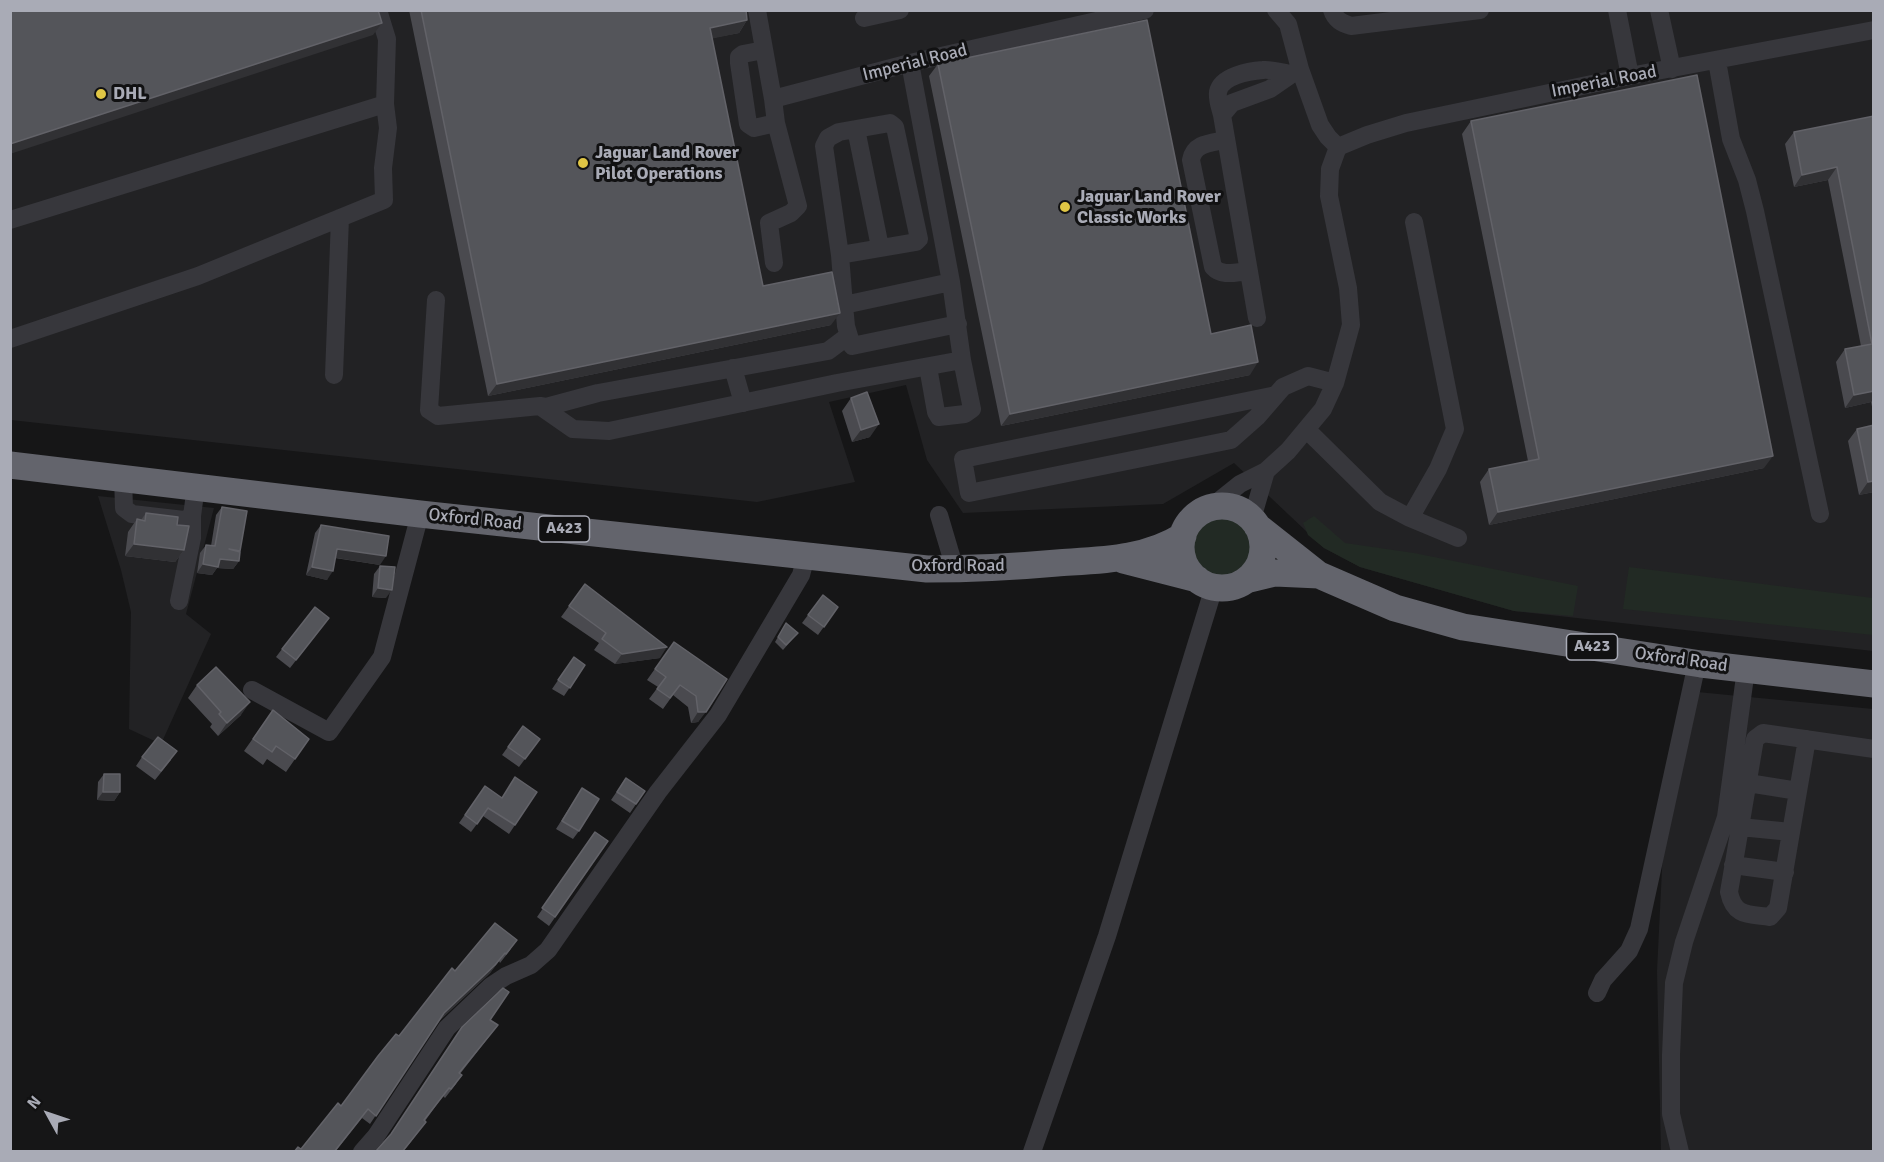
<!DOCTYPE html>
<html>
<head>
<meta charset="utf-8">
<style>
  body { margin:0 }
  #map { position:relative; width:1884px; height:1162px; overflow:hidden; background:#161617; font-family:Signika,sans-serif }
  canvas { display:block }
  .frame { position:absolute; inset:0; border:12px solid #a9abb6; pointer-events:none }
  .north { position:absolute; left:18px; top:1084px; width:60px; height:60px; -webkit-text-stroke:4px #111112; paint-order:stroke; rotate:310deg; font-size:16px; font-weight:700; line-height:24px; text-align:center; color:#a9abb6 }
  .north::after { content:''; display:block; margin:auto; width:21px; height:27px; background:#a9abb6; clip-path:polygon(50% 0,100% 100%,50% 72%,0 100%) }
</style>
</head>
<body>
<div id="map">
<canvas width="1884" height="1162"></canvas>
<div class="frame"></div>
<div class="north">N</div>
</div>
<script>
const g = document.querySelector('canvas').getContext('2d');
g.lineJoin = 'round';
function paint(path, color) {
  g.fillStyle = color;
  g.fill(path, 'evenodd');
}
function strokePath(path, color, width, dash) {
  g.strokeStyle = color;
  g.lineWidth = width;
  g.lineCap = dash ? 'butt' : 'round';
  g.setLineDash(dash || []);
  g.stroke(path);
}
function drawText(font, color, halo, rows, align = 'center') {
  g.font = font + ' Signika,sans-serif';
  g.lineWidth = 6;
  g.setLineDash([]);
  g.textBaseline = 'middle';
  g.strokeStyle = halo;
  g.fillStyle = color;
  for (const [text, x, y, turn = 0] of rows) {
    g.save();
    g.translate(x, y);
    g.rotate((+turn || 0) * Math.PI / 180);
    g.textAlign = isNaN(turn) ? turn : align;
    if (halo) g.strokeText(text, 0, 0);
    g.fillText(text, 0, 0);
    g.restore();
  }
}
const built = new Path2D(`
  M11,11H1873V651L1514,611L1360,567L1324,548L1234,463L1163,504L963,513L927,460L906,385L829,402L855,482L757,502L11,420Z
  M98,496L214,508L186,614L211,634L161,744L129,729L131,612L121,570Z
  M1687,691L1873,709V1151L1661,1152L1657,971L1666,788Z`);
const green = new Path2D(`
  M1314,516L1345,543L1414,553L1578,586L1573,616L1514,611L1360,567L1324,548L1308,535L1303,523Z
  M1193 546a30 30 0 1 1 60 0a30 30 0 1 1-60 0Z
  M1629,567L1873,598V635L1623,609Z`);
const minor = new Path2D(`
  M757,10L773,99L910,63L1145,10
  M1276,10L1288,24L1300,69L1320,125L1328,137L1338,147
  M1332,10C1335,20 1342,23 1351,26L1480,10
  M1617,10L1630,76
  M1659,10L1672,69
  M864,18L900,10
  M764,50L743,54L739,57V63L748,124L754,128L776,123
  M1717,61L1731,139L1747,180L1755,211L1820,514
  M910,63L951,282L962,360L972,409L965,414L939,417L936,412L928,367
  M773,99L776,123L798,206L791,213L769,223L774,263
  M1222,115L1232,103L1270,89L1296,71
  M856,129L880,247
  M1225,140C1211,143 1194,143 1191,160L1213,267C1222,277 1236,272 1249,271
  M10,220L385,104
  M840,255L916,242L919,239L895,127L890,123L839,132L828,138L824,146L840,255L844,305
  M951,282L844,305L846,326L852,346L958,324
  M436,300L429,410L438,416L540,406L573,429L609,431L837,383L962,360
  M1257,318L1222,115C1220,107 1217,100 1218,92C1221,76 1249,71 1263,70C1272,69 1283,73 1291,74
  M10,339L198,276L384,200L383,168L388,128L385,104L387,39L378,10
  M733,368L743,403
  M334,375L340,218
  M1276,395L963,459L969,493L1231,440L1257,417L1283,387L1308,376L1335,383
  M540,406L546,407L598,393L828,351L848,336
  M1307,430L1380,502L1410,518L1438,469L1455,429L1414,222
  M123,477L124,508L132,514L184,520L192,516L196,486
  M1210,508L1240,484L1266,471L1288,451L1323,409L1335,383L1351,325L1348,288L1329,196L1330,169L1338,147L1367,135L1406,123L1630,76L1874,30
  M939,515L955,569
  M1410,518L1458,538
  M1252,519L1266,471
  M179,601L192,538V516
  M252,690L329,732L382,657L420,514
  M1807,739L1778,908L1770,917C1749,914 1734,917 1729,892L1755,739L1763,733L1874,749
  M1748,783L1798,791
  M1740,827L1791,832
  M1733,865L1785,872
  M1597,993L1603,980L1629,951L1639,929L1697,663
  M362,1152L376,1136L447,1028L491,986L506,976L531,965L548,950L658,792L718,715L801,575L806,556
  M1032,1152L1107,936L1214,587
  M1680,1152L1671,1114V1055L1674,983L1684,942L1726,817L1746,669`);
const highway = new Path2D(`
  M10,465L420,514L927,569C970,569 1013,567 1057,563C1100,560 1145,560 1183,536
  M1181 547a41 41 0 1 1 82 0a41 41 0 1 1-82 0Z
  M1257,526L1319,575L1395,608L1463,627L1701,664L1874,684
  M1123,560L1197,579
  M1246,580L1275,573L1319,575`);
const wall = new Path2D(`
  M409,10H746L747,20L739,33L712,38L763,286L831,325L488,396Z
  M938,64L1211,334L1250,375L1001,426L929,76Z
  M1874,116V416L1871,402L1845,408L1836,362L1845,349L1861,346L1828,180L1794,187L1785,144L1794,132Z
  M1471,121L1764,468L1489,525L1480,482L1489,469L1528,461L1462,134Z
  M851,398L870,437L852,442L842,411Z
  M1857,429L1874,492L1859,495L1848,441Z
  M222,507L239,561L233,569L217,568L212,575L197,573L200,553L206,545L211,546L216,515Z
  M146,513L177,525L184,550L175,562L125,556L128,532L137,519L141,520Z
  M321,525L380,565L335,558L327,580L306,575L315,533Z
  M380,566L386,598L372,597L374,574Z
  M585,584L660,658L615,664L594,650L599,643L561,617Z
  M838,607L818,635L802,623L808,615Z
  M786,623L798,633L783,650L775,642Z
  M323,626L290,668L276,657L282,649Z
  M674,642L727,679L698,722L691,723L688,707L673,695L663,709L649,699L658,687L647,680Z
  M574,657L585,665L564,696L552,689Z
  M197,685L241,715L218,736L210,727L212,724L188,698Z
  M273,710L309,739L286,772L267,759L263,765L244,751Z
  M523,726L540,739L519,767L502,755Z
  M142,757L171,760L155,780L136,766Z
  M104,774L120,792L114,801L97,800L98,782Z
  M626,778L645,791L630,813L611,800Z
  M485,786L515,825L509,834L483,816L471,832L459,823Z
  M582,788L579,831L573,839L556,829Z
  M595,832L608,841L549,926L537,917Z
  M511,949L500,963L499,961L490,973L439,1021L370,1124L362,1118L335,1152H294L301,1149L341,1106L399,1036L455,971Z
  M490,1020L498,1025L460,1074L456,1084L445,1098L443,1096L425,1121L420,1130L403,1152Z`);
const shadedWall = new Path2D(`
  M747,20L739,33L701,41L710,28Z
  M382,23L373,35L10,154V144Z
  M1837,167L1828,180L1794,187L1802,175Z
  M840,313L831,325L488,396L497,384Z
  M1258,362L1250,375L1001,426L1010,414Z
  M1874,391V399L1871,402L1845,408L1854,395Z
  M879,424L870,437L852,442L861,430Z
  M1773,456L1764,468L1489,525L1498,512Z
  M1874,481V492L1859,495L1868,482Z
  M134,544L184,550L175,562L125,556Z
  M337,549L386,556L380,565L331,557Z
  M220,559L239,561L233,569L217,568L212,575L197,573L203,564Z
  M312,567L333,571L327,580L306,575Z
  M378,588L392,590L386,598L372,597Z
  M667,647L660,658L615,664L622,654Z
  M250,702L241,715L218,736L227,723Z
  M698,712H706L698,722L691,723Z
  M103,792H120L114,801L97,800Z
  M505,953L490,973L438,1022L444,1013Z`);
const building = new Path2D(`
  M10,10H378L382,23L10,144Z
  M421,10H746L747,20L710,28L763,286L832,272L840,313L497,384Z
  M1147,20L1211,334L1251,325L1258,362L1010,414L938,64Z
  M1697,75L1773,456L1498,512L1489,469L1539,459L1471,121Z
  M1874,116V391L1854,395L1845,349L1872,344L1837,167L1802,175L1794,132Z
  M867,392L879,424L861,430L851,398Z
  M1874,425V481L1868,482L1857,429Z
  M222,507L247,511L240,551L229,549L240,552L239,561L220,559L218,567L203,564L206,545L215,546Z
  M146,513L178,517L177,525L189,526L184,550L134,544L137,519L145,521Z
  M321,525L389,536L386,556L337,549L333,571L312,567Z
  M380,566L395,567L392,590L378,588Z
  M585,584L667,647L622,654L602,639L606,633L569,606Z
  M823,595L838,607L824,627L808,615Z
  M315,607L329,618L296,660L282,649Z
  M786,623L798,633L786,645L778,637Z
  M674,642L727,679L706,712H698L696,696L680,685L670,698L657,689L666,677L655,669Z
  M574,657L585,665L570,688L558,680Z
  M216,667L250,702L227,723L219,714L221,712L197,685Z
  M273,710L309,739L295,759L276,746L272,752L253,739Z
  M523,726L540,739L525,759L508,747Z
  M158,737L177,751L161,771L142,757Z
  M104,774H120V792H103Z
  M515,777L537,792L515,825L488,808L477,824L465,815L485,786L502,798Z
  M626,778L645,791L636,804L617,792Z
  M582,788L599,799L579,831L562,821Z
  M595,832L608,841L555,917L542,908Z
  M495,923L517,940L506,954L505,953L495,965L444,1013L376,1116L368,1109L334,1152H294L298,1147L301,1149L338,1103L341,1106L378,1056L396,1034L399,1036L452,968L455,971Z
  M503,988L509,992L490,1020L498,1025L459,1073L462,1075L451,1089L449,1088L424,1120L426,1122L402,1152H375L391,1134L462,1027Z`);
const markers = [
  [101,94,6,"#e0c645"],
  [583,163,6,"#e0c645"],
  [1065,207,6,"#e0c645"]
];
const shields = [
  [564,529,51],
  [1592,647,51]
];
const shieldNames = [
  ["A423",564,529],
  ["A423",1592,647]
];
const streetNames = [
  ["Imperial Road",915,63,-14],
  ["Imperial Road",1604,82,-11],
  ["Oxford Road",475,520,6],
  ["Oxford Road",958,566],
  ["Oxford Road",1681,660,8]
];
const poiNames = [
  ["DHL",113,94],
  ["Jaguar Land Rover",595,153],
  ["Pilot Operations",595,174],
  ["Jaguar Land Rover",1077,197],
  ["Classic Works",1077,218]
];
paint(built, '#222224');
paint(green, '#222a24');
strokePath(minor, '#37373c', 18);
strokePath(highway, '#63646c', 27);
paint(wall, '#4a4a4f');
paint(shadedWall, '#313134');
paint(building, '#54555a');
strokePath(building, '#626268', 1.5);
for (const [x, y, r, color] of markers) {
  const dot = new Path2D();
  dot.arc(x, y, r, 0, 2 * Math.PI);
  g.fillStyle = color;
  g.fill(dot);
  strokePath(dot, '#111112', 2);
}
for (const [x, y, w] of shields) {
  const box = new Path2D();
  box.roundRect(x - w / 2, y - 13, w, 26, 4.5);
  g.fillStyle = '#111112';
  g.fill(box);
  strokePath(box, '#a9abb6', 1.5);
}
drawText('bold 16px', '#a9abb6', null, shieldNames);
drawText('18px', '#a9abb6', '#111112', streetNames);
drawText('bold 18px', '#a9abb6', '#111112', poiNames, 'left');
</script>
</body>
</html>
